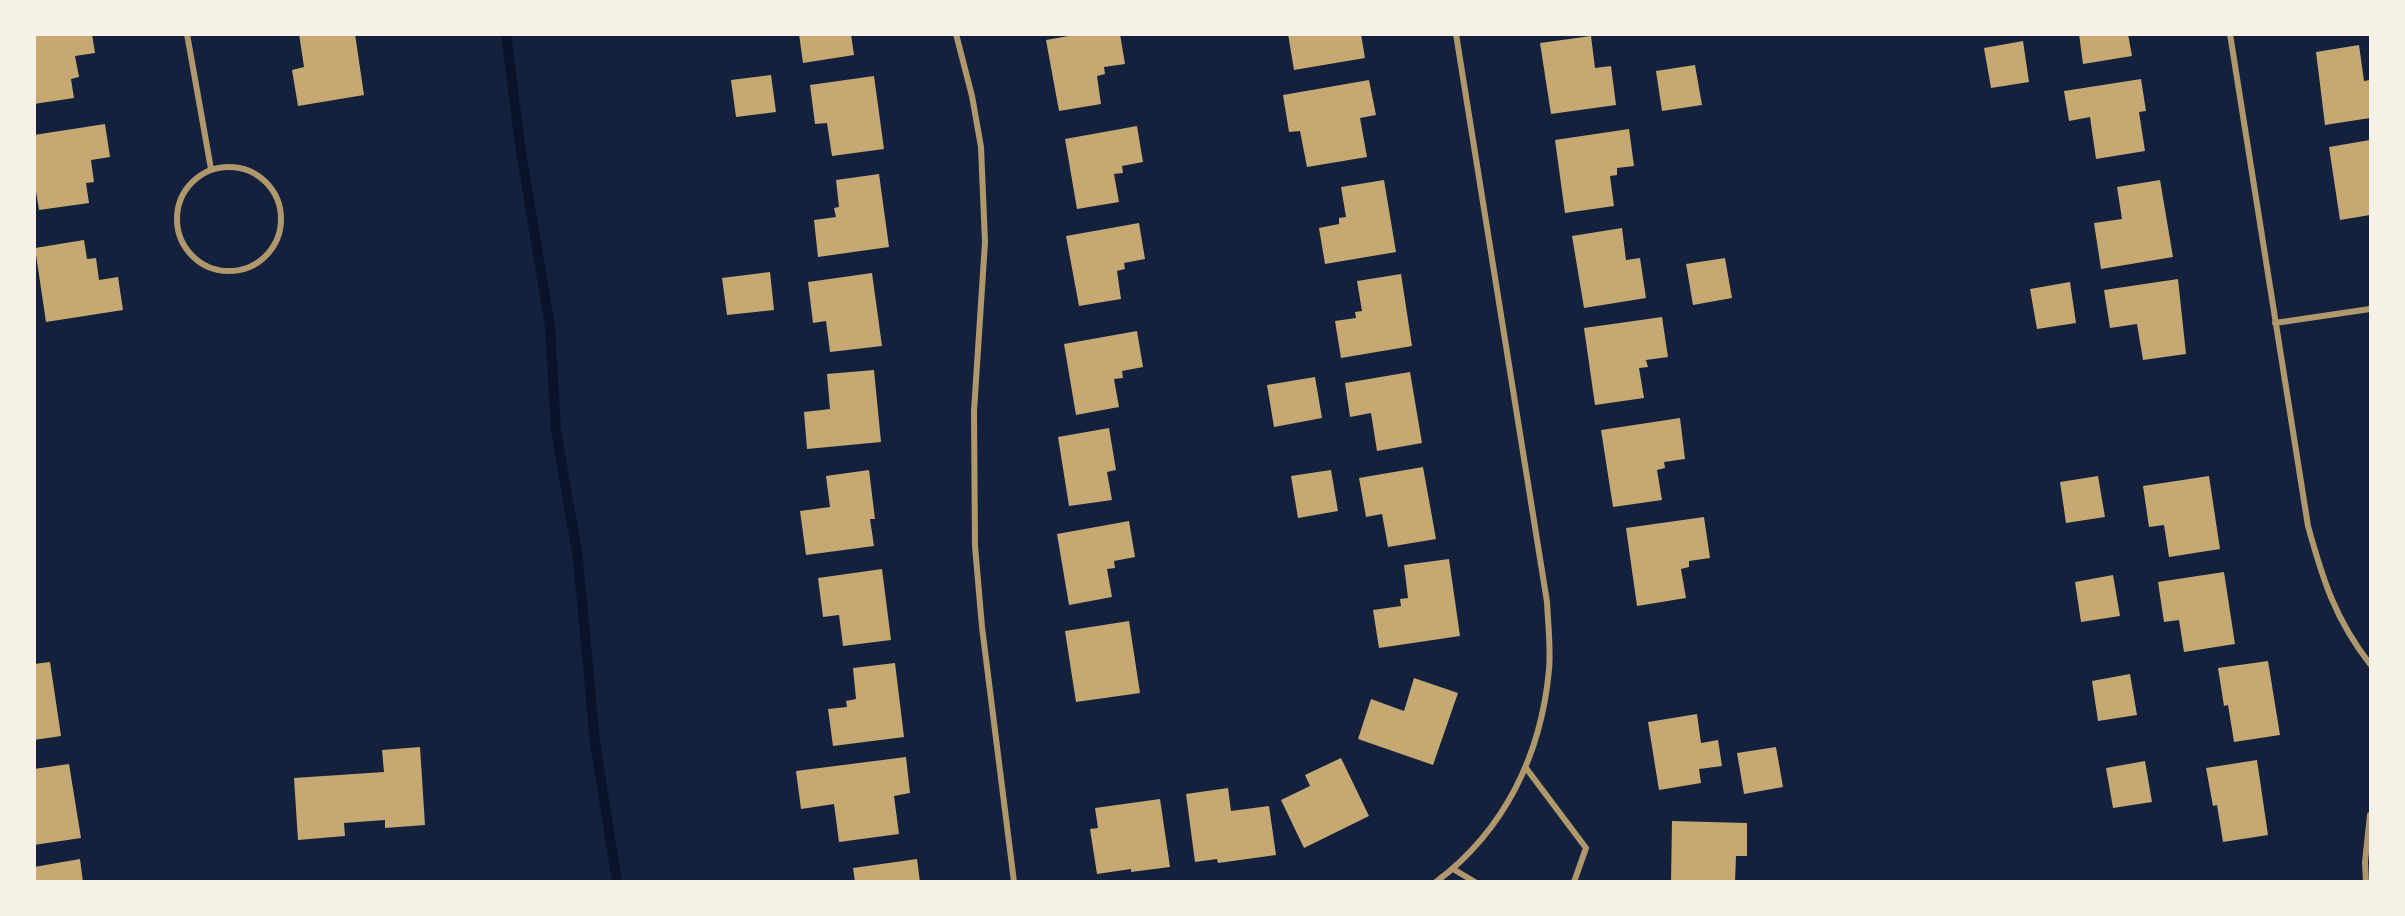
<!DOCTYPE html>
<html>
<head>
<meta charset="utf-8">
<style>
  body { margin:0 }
  #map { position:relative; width:2405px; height:916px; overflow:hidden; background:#14213d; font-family:Mulish,sans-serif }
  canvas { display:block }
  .frame { position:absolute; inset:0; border:36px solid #f6f1e7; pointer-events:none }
</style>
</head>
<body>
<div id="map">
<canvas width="2405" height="916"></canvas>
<div class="frame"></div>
</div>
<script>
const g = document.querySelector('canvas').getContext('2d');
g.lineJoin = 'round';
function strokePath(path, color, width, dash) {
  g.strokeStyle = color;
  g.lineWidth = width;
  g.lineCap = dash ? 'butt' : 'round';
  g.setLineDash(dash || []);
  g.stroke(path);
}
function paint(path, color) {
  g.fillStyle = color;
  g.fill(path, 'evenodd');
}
const stream = new Path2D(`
  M506,34L520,145L550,327L556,430L578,559L595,742L617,882`);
const building = new Path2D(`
  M34,34H92L95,53L75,56L79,77L71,79L74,98L34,104Z
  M299,34H355L364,95L298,106L292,70L304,67Z
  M799,34H851L854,55L803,63Z
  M1080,34H1120L1125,64L1104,67L1105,74L1097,76L1101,104L1059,111L1046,40Z
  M1288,34H1361L1365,58L1294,70Z
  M2079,34H2128L2132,56L2083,64Z
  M1591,36L1595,68L1611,66L1616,105L1551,114L1540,43Z
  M2023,41L2029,82L1991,88L1984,48Z
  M2359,45L2364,81L2370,80V118L2325,125L2316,52Z
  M1695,65L1702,105L1662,111L1656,71Z
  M771,75L776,112L736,117L731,80Z
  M874,76L884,149L832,156L827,123L815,124L810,85Z
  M2141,79L2146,111L2139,112L2145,151L2096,159L2090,117L2069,121L2064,91Z
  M1369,80L1376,115L1360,118L1367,157L1307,167L1300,131L1289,132L1283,95Z
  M105,124L110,157L91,160L94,182L86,183L89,203L39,210L34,179V135Z
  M1137,126L1143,162L1122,166L1123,173L1114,174L1119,202L1077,209L1065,139Z
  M1629,129L1634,166L1617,168V175L1610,176L1614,206L1565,213L1555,140Z
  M2370,140V215L2340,220L2329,147Z
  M879,174L889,247L818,257L814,220L836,217L834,208L839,207L836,180Z
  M1384,180L1396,252L1325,264L1319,228L1339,224V218L1346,217L1341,187Z
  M2160,180L2173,257L2101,269L2094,223L2122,219L2117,187Z
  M1139,223L1145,259L1124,263L1125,269L1117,271L1121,299L1079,306L1066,236Z
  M1622,228L1626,260L1640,258L1646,298L1584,308L1572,236Z
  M84,240L87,259L96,258L99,280L118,277L123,310L46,322L35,248Z
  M1725,258L1732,298L1693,305L1686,264Z
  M770,272L774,310L727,315L722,278Z
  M872,273L882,346L830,352L826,321L813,323L808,282Z
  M1401,274L1412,346L1341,358L1335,321L1356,318L1355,312L1362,311L1357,281Z
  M2178,279L2186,354L2143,360L2137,324L2110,328L2104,290Z
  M2070,282L2076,323L2037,329L2030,289Z
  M1662,317L1668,357L1646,360L1648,367L1639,368L1644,398L1595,405L1584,328Z
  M1137,331L1143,367L1122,371L1123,378L1114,379L1119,407L1076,415L1064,344Z
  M874,370L881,442L807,449L804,412L830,409L827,374Z
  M1410,372L1422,443L1377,451L1371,413L1350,417L1345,383Z
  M1315,377L1322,418L1274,427L1267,385Z
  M1680,418L1685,459L1664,462L1665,468L1657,470L1662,500L1613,507L1601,430Z
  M1109,428L1116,470L1107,472L1112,500L1069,506L1058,437Z
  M1423,467L1436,539L1388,547L1382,514L1366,517L1359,478Z
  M869,470L875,519H870L874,546L806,555L800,511L830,507L826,476Z
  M1331,470L1338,511L1298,518L1291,476Z
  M2098,476L2105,517L2066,523L2060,482Z
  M2209,476L2220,549L2169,557L2164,525L2149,527L2143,486Z
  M1704,517L1710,558L1689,561V567L1681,569L1686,598L1637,606L1626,528Z
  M1129,521L1135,557L1114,561L1115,568L1107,569L1112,597L1069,605L1057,534Z
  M1449,559L1460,636L1379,648L1373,610L1401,606L1400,599L1408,598L1404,565Z
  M882,569L891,640L843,646L839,615L823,617L818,578Z
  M2224,572L2235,644L2184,652L2179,620L2164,622L2158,582Z
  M2113,575L2120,616L2081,622L2075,582Z
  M1129,621L1140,693L1076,702L1065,631Z
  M2268,661L2280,735L2234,742L2228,705L2224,706L2218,668Z
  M50,662L61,736L34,740V664Z
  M895,663L904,737L833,746L828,709L847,707L846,701L856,699L853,668Z
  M2130,674L2137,715L2098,721L2092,681Z
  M1414,678L1458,693L1433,765L1358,739L1371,699L1404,711Z
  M1697,714L1701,743L1718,740L1722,766L1699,769L1701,783L1659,790L1648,722Z
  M420,747L425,825L385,828V820L344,823L345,836L298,840L294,778L384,772L382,750Z
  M1776,747L1783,787L1744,794L1737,753Z
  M906,757L910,793L894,796L899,834L839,842L834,804L801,809L796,771Z
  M1341,758L1369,816L1304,848L1281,800L1310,786L1305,775Z
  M2257,760L2268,835L2223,842L2217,805L2213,806L2206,768Z
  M2145,761L2152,802L2113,808L2106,768Z
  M69,764L81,838L34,845V769Z
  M1228,788L1231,811L1269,806L1276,855L1218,863L1217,859L1195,862L1186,794Z
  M1160,799L1170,867L1131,872V869L1097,874L1090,829L1098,828L1095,808Z
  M1672,821L1747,823V856H1736L1735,882H1671Z
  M80,859L83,882H34V867Z
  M917,859L920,882H855L853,868Z`);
const minor = new Path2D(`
  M187,34L211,169
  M956,34L972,96L981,147L985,242L974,411L975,546L982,627L1014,882
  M2230,34L2308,526C2323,580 2335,619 2370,664
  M177 219a52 52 0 1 1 104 0a52 52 0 1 1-104 0Z
  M2275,323L2370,309
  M1526,768L1586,848L1574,882
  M1453,869L1475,882
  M1436,882C1505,830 1541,755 1549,670C1551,648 1548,624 1547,602L1456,34
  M2366,882L2365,862L2370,815`);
strokePath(stream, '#0b132b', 10);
paint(building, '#c6a872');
strokePath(minor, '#b1986c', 6);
</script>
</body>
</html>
